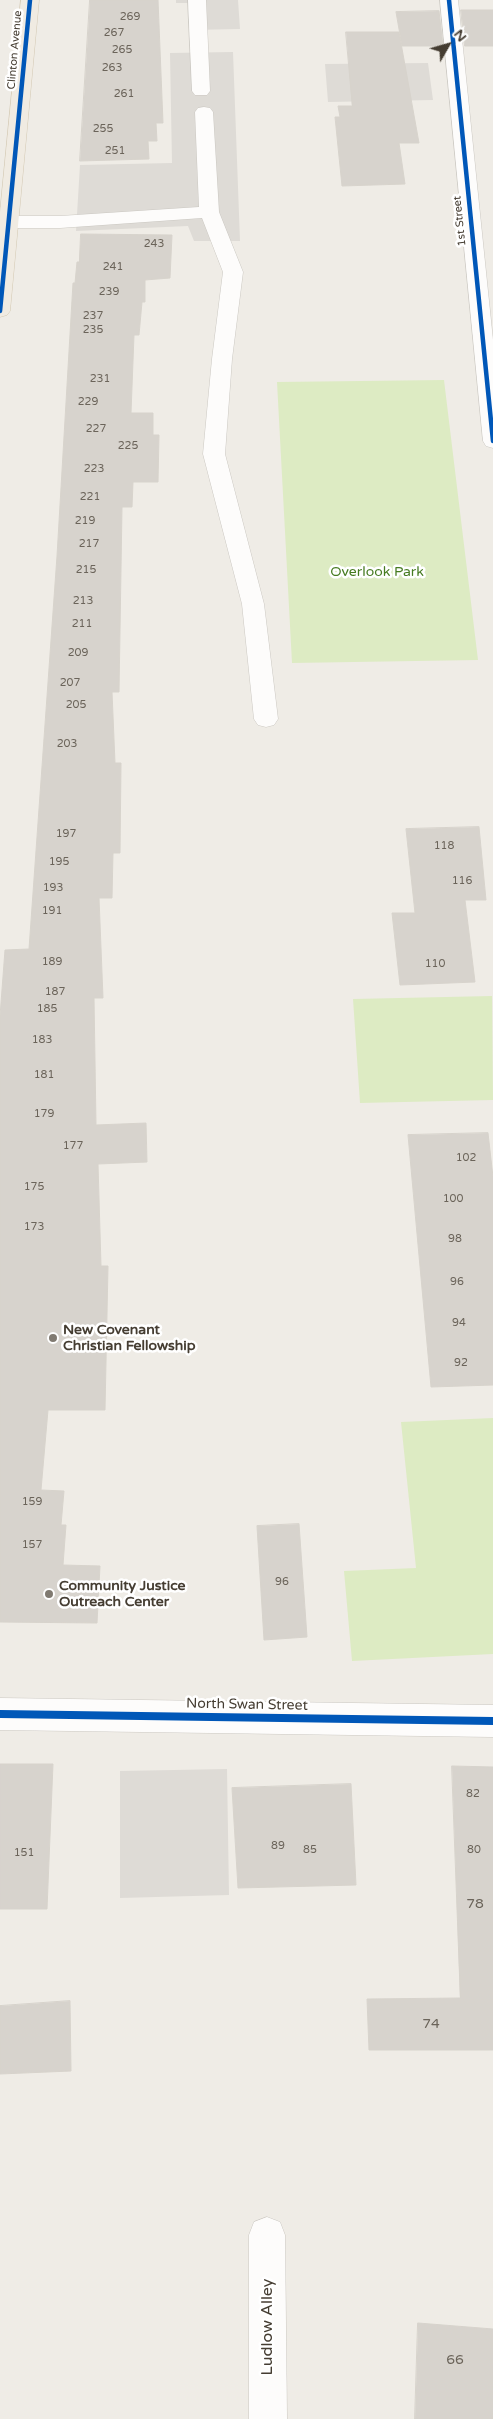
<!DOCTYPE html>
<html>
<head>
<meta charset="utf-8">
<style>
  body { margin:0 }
  #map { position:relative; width:493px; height:2419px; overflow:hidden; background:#efece6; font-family:"Varela Round",sans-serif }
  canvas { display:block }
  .north { position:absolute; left:423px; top:20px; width:50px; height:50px; -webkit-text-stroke:4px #fff; paint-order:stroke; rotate:52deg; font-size:14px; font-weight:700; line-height:20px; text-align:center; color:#453d32 }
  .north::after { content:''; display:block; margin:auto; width:18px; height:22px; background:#453d32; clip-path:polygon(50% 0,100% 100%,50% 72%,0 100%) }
</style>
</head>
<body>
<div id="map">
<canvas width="493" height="2419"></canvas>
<div class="north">N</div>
</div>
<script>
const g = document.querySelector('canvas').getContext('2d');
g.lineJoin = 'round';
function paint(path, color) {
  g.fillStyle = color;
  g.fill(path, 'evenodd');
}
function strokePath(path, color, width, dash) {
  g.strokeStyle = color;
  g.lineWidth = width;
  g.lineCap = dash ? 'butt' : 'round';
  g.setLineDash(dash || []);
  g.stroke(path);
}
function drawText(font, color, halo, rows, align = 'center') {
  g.font = font + ' "Varela Round",sans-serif';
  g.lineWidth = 5;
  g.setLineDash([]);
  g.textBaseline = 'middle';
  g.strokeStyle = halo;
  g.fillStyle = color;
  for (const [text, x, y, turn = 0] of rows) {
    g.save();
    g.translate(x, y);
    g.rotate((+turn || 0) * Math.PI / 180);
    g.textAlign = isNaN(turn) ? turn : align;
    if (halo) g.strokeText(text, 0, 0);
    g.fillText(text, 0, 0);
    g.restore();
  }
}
const green = new Path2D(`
  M444,380L478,660L292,663L277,382Z
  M492,996L493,1100L360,1103L353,999Z
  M493,1418V1654L352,1661L344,1571L416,1568L401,1422Z`);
const parking = new Path2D(`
  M176,0H238L240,29L190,30L188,3H176Z
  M233,52L240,241H194L188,226L76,231L80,165L172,163L170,53Z
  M428,63L433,100L328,102L325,64Z
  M227,1769L229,1895L120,1898V1771Z`);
const building = new Path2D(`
  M90,0H158L163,123H156L157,141H148L149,159L80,161Z
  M461,10H493V46H465Z
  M439,11L443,46H402L396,12Z
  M346,32H399L419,143H399L405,184L342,186L335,117H340L338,106H352Z
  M81,234L172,235L170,278L145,280V302H142L139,335H134L131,413H153V435H159L158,482H133L132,507H122L119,692H112L115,763H121L120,853H113L112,898H99L103,998H94L96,1125L146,1123L147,1162L98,1164L101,1266H108L105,1410H48L41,1490L64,1491L61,1525H66L63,1565L100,1566L97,1623L0,1622V1016L5,950L29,949L57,556L73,283H75L77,262H79Z
  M479,827L486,900H465L475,982L400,985L392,913H415L406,829Z
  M488,1133L493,1177V1385L431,1387L408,1135Z
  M299,1524L307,1637L264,1640L257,1526Z
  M0,1764H53L47,1909H0Z
  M452,1766L493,1767V2050H369L367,1999L460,1998Z
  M351,1784L356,1885L238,1888L232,1788Z
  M70,2001L71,2071L0,2074V2006Z
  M418,2323L493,2329V2419H415Z`);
const minor = new Path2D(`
  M188,0H206L210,91L207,95H195L192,91Z
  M440,0H458L493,340V448L486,446L483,441Z
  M204,107L210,108L213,112L219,212L243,272L232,359L225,454L264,604L278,719L274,725L266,727L258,725L254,719L242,604L203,454L212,359L223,272L202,218L60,228H9L2,226L0,223L2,218L9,216H60L199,207L195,112L198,108Z
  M0,1698L493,1705V1737L0,1730Z
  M267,2217L280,2222L285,2235L287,2419H249V2235L254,2222Z`);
const major = new Path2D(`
  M21,0H39L10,311L7,315L0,317V212Z`);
const cyclewayFar1 = new Path2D(`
  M449,0L493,441
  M0,311L30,0`);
const cycleway = new Path2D(`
  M0,1714L493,1721`);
const markers = [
  [53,1338,5,"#807a71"],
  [49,1594,5,"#807a71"]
];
const numberNames = [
  ["269",130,17],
  ["267",114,33],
  ["265",122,50],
  ["263",112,68],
  ["261",124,94],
  ["255",103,129],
  ["251",115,151],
  ["243",154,244],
  ["241",113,267],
  ["239",109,292],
  ["237",93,316],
  ["235",93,330],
  ["231",100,379],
  ["229",88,402],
  ["227",96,429],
  ["225",128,446],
  ["223",94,469],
  ["221",90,497],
  ["219",85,521],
  ["217",89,544],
  ["215",86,570],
  ["213",83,601],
  ["211",82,624],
  ["209",78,653],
  ["207",70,683],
  ["205",76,705],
  ["203",67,744],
  ["197",66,834],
  ["118",444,846],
  ["195",59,862],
  ["116",462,881],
  ["193",53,888],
  ["191",52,911],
  ["189",52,962],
  ["110",435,964],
  ["187",55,992],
  ["185",47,1009],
  ["183",42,1040],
  ["181",44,1075],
  ["179",44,1114],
  ["177",73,1146],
  ["102",466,1158],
  ["175",34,1187],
  ["100",453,1199],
  ["173",34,1227],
  ["98",455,1239],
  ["96",457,1282],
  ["94",459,1323],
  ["92",461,1363],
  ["159",32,1502],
  ["157",32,1545],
  ["96",282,1582],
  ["82",473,1794],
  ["89",278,1846],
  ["85",310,1850],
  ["80",474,1850],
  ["151",24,1853]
];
const farStreetnames = [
  ["Clinton Avenue",15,50,-85],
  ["1st Street",460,221,-96]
];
const parkNames = [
  ["Overlook Park",377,572]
];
const poiNames = [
  ["New Covenant",63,1330],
  ["Christian Fellowship",63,1346],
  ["Community Justice",59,1586],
  ["Outreach Center",59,1602]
];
const streetNames = [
  ["North Swan Street",247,1705,1]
];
const nearNumbernames = [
  ["78",475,1904],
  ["74",431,2024],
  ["66",455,2360]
];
const nearStreetnames = [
  ["Ludlow Alley",268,2327,-90]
];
paint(green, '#ddebc3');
paint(parking, '#dedbd6');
paint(building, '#d7d3cd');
strokePath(building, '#d7d3cc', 1);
strokePath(minor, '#cbc8c2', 1);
strokePath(major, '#d3c8b2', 1);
paint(minor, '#fdfcfb');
paint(major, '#f0ebe2');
strokePath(cyclewayFar1, '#0057b8', 4.5);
strokePath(cycleway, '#0057b8', 8);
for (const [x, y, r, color] of markers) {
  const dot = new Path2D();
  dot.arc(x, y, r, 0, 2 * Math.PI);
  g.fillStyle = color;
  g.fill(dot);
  strokePath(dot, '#fff', 2);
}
drawText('11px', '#6b645a', null, numberNames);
drawText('11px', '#453d32', '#fff', farStreetnames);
drawText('14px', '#467b21', '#fff', parkNames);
drawText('bold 14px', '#453d32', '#fff', poiNames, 'left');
drawText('14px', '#453d32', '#fff', streetNames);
drawText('14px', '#6b645a', null, nearNumbernames);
drawText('16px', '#453d32', '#fff', nearStreetnames);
</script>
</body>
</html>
